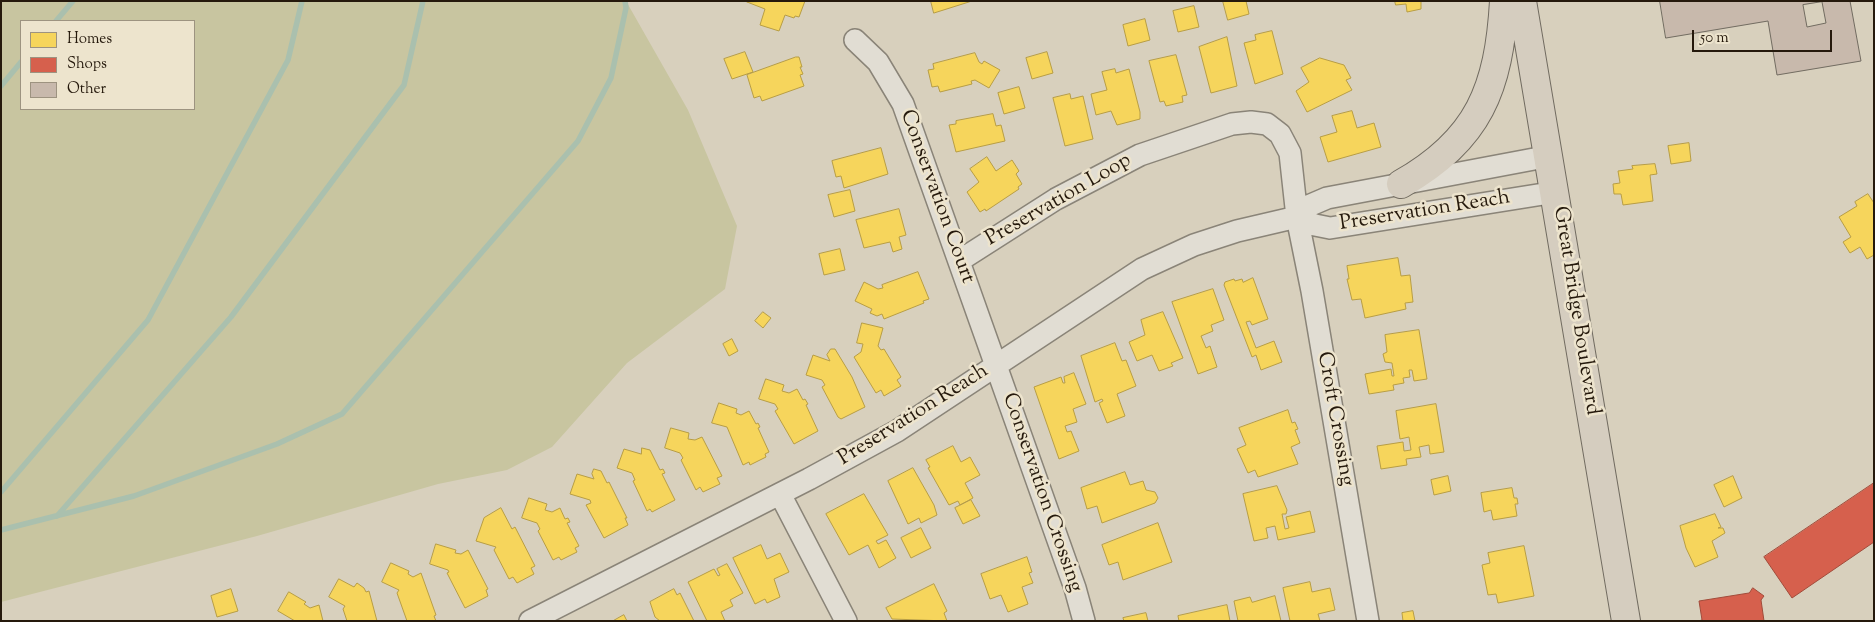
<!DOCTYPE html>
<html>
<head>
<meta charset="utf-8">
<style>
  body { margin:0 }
  #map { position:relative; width:1875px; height:622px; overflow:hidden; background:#d8d0bd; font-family:"Sorts Mill Goudy",serif }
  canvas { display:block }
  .frame { position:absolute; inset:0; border:2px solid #25190c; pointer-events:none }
  .legend { position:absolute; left:20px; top:20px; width:175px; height:90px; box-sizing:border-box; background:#ede4cd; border:1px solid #9d9380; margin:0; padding:6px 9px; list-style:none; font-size:15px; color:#25190c }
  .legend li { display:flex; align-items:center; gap:10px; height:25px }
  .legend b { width:25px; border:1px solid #9d9380 }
  .scale { position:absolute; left:1692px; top:30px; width:140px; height:22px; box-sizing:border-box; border:2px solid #25190c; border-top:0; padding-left:6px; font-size:15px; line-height:18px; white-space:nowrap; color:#25190c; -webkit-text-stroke:4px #ede4cd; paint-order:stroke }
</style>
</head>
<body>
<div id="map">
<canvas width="1875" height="622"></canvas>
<div class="frame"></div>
<ul class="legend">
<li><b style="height:14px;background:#f6d55c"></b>Homes</li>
<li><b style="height:14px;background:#d6604d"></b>Shops</li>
<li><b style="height:14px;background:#c8b9ac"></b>Other</li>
</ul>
<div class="scale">50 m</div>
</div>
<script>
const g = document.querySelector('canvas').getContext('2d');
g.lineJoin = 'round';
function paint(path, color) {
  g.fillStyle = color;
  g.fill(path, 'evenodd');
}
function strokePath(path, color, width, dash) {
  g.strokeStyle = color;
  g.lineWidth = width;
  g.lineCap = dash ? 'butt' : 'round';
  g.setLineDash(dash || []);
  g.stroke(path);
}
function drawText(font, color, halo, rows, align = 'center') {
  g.font = font + ' "Sorts Mill Goudy",serif';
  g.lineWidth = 5;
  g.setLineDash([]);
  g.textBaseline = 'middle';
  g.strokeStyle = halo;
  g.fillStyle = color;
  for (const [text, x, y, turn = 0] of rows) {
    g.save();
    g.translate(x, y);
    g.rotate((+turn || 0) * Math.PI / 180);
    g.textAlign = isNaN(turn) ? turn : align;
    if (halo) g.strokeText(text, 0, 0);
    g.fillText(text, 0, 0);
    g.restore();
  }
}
const green = new Path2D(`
  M1,1H626L688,110L737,226L725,289L627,363L552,447L507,470L438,484L257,536L1,602ZM21,21H194V109H21Z`);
const homes = new Path2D(`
  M805,1L799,17L795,16L794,18L785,15L779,31L760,25L765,9L747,2Z
  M931,1H972L934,13Z
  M1223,1H1246L1249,14L1228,20Z
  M1395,1H1421V9L1407,12L1406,4L1396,5Z
  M1194,6L1199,27L1178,32L1173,11Z
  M1145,19L1150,40L1128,46L1123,25Z
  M1272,31L1283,74L1255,84L1244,43L1256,40L1255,35Z
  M1227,37L1237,86L1211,93L1199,47Z
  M745,52L753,72L732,79L724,59Z
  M1047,52L1053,73L1032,79L1026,58Z
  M975,53L979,62L982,64L984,61L1000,70L989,88L975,80L971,81L972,84L940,92L938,86L932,87L928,70L934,69L933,64Z
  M1176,55L1187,95L1182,96L1183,102L1166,106L1164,101L1160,102L1149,61Z
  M796,57H799L802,67H800L803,74L800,75L804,86L762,101L760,96L754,98L747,75Z
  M1320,58L1344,65L1351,78L1346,80L1352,90L1307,112L1296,91L1309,82L1301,68Z
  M1115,69L1116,73L1129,69L1140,112V119L1117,125L1111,111L1096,115L1091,94L1107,90L1102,72Z
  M1019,87L1025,108L1004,114L998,93Z
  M1070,94L1071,99L1083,96L1093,139L1065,146L1053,98Z
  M1352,111L1357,128L1374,123L1381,147L1328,162L1320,137L1337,132L1332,116Z
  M993,114L996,126L1001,125L1005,141L956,152L949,125L956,124V121Z
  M1689,143L1691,161L1671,164L1668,146Z
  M881,148L888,174L844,188L841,176L836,177L832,161Z
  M987,157L996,171L1012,160L1019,171L1016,174L1022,184L1018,187L1019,189L986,211L985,209L980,212L967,192L979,182L970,169Z
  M1655,164L1657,174L1650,175L1653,201L1623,205L1621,194H1614L1613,184L1620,183L1618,171L1633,169L1632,166Z
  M850,190L855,211L834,217L828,195Z
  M1868,194L1874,203V255L1867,259L1860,247L1850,253L1843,242L1851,237L1839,217L1857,206L1855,202Z
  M899,209L906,235L899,237L902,249L893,252L890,242L864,248L856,220Z
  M840,249L845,270L824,275L819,254Z
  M1398,258L1401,276L1410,275L1413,302L1405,303L1406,309L1365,318L1361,299L1352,300L1347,279H1349L1347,266Z
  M918,272L929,299L923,301L924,303L884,319L882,314L877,316L870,313L872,309L855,301L864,282L878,289L883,288L882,285Z
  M1253,278L1268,319L1252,325L1250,321L1246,322L1256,348L1274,341L1282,362L1261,370L1256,355L1252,357L1224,285L1225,282L1234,279L1235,281L1242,279L1243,282Z
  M1213,289L1224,320L1211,325L1213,331L1201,336L1206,348L1210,346L1217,367L1198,374L1172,302Z
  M763,312L771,318L763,328L755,321Z
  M1163,312L1183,358L1171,363L1173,366L1159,371L1152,355L1137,361L1129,342L1145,335L1141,320Z
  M862,323L883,328L878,346L881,350L884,349L901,377L897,380L901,386L884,396L881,390L876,393L854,357L861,352L863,344L857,343Z
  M1419,330L1427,379L1414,381L1412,370H1409L1410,377L1403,378L1404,383L1393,385L1394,390L1369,394L1365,374L1391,369L1392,376H1394L1392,363L1385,362L1383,354L1387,352L1385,335Z
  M732,339L738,351L729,356L723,344Z
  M1115,343L1122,361L1126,360L1136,386L1117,394L1125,416L1107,423L1099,403L1103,401L1102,399L1095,402L1081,356Z
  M831,349H835L852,377L865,407L841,419L838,417L822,387L825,385L822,380L806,375L813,355L830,361L827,355Z
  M1074,373L1086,404L1073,409L1077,422L1065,426L1067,432L1071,431L1079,451L1059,459L1034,387L1061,377L1063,383H1065L1064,377Z
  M766,379L784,385L782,391L789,393L797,389L803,400L805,399L808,404L806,405L818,431L794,444L775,411L778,409L775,404L759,399Z
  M719,403L737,409L736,413L741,415L749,411L756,424L758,423L760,427L758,428L769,452L765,454L766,457L750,465L749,462L743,465L727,427L712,423Z
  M1436,404L1444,452L1430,454L1429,445L1419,447L1421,457L1406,459L1407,465L1381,469L1377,446L1403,442L1404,451L1411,450L1409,437L1400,439L1396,411Z
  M1288,410L1292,423L1295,422L1298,429L1295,430L1300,443L1291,447L1298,464L1258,477L1255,470L1248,473L1237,449L1246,445L1239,428Z
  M671,428L689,433L688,439L695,440L702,437L722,476L717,478L720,484L703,492L700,487L696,490L681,460L683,458L680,453L665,448Z
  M953,446L961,462L970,457L980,475L965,483L973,498L960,505L958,501L949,505L928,468L930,467L926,460Z
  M642,448L650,450L660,470L663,469L665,473L662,474L675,500L652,512L650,509L647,511L633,481L635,480L632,473L617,468L624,449L641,454Z
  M913,468L934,505L937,515L921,523L919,518L908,524L888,481Z
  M594,469L601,471L607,483L609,482L627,518H625L628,525L604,538L586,505L591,503L590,500L570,494L577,474L594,479L592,474Z
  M1125,472L1130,485L1143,481L1146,490L1155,492L1158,498L1155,503L1102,523L1097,506L1087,509L1081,488Z
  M1448,476L1451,491L1434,495L1431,480Z
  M1733,476L1742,498L1724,507L1714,485Z
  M1277,486L1287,510L1286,514H1282L1285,529L1289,528L1286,517L1310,511L1315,532L1278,540L1275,526L1266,528L1268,538L1254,541L1243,494Z
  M1512,488L1514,498H1517L1518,504H1515L1517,516L1493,520L1491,510L1484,512L1481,493Z
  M864,494L888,535L876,541L878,544L886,540L896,558L879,568L868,545L849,555L826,514Z
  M529,498L547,504L545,510L552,512L560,508L565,519L568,518L570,522L567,523L579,546L575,548L577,552L561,560L559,557L553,560L538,531L540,529L537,523L522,518Z
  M971,500L980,516L963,524L955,508Z
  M501,508L512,529L515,527L535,566L531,568L534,574L517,583L513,577L509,579L494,550L496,547L476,541L484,518Z
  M1715,514L1721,527L1718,528H1723L1725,533L1712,541L1718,557L1695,567L1686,548L1680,526Z
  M1158,523L1172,562L1123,580L1118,562L1109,565L1102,545Z
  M921,528L931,548L911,558L901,538Z
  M436,544L456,550L455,553L461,554L468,550L488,589L486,590L488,596L465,608L447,573L449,572L448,570L430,564Z
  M761,545L767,559L780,553L789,572L774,579L780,597L767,603L765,599L755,604L733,558Z
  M1524,546L1534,596L1498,603L1496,594L1488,595L1482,565L1490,563L1488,553Z
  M1027,557L1032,572L1029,573L1033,583L1022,587L1028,604L1008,612L1001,595L990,599L981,574Z
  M391,563L409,571L408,574L413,577L421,573L436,615L434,616L436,621H407L397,593L399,590L382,582Z
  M727,564L743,593L730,600L733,606L721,612L725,621H707L688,582L714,569L718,576L720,575L717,569Z
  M339,579L354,587L357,583L364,588L366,592L369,591L377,621H347L343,609L345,606L329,597Z
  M1310,582L1312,592L1330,588L1335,610L1318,614L1320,621H1290L1283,588Z
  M934,584L947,611L944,613L947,621L892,619L886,608Z
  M231,589L238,611L217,617L211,596Z
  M674,589L677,595L680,593L694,621H660L655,617L650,602Z
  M289,592L306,602L304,604L310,608L319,605L323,621H295L278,611Z
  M1275,596L1281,621H1238L1234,601L1250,597L1252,602Z
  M1227,605L1230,621H1179L1178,616Z
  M1413,611L1415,621H1403L1402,613Z
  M1146,613L1148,621H1124L1123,618Z
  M624,615L627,621H613Z`);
const shops = new Path2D(`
  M1874,483V542L1792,598L1764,557Z
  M1753,588L1764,596L1761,600L1764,621H1698L1702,620L1699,601L1749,593Z`);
const stream = new Path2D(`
  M56,21L73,1
  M1,86L21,62
  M1,492L148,320L288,60L302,1
  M57,516L231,317L404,85L423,1
  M1,530L134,496L277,444L342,414L578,141L611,78L626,8L625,1`);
const building = new Path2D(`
  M1660,1H1850L1861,61L1777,75L1768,21L1666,38ZM1822,2L1826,23L1807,27L1803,5Z`);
const street = new Path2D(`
  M855,40L878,62L903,104L1075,588L1084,621
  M1550,156L1327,198L1306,207L1297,217L1315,225L1330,228L1556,192
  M959,261L1056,199L1140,155L1232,124L1251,122L1267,124L1280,134L1290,153L1297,217L1312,291L1368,621
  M780,494L846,621
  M530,621L809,479L897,431L1142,269L1194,245L1237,231L1297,217`);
const primary = new Path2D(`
  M1522,1L1626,621
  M1401,184C1479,140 1499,88 1504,1`);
const streetNames = [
  ["Conservation Court",936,197,70],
  ["Preservation Loop",1059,201,-30],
  ["Preservation Reach",1425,212,-9],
  ["Great Bridge Boulevard",1575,311,81],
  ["Preservation Reach",914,416,-32],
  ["Croft Crossing",1334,419,80],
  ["Conservation Crossing",1041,493,71]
];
paint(green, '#c8c5a0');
paint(homes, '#f6d55c');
strokePath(homes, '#b79d44', 1);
paint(shops, '#d6604d');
strokePath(shops, '#a14b3a', 1);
strokePath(stream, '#aac0ae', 5.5);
paint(building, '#c8b9ac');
strokePath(building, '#716b60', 1);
strokePath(street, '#8a8478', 24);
strokePath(primary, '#716b60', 30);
strokePath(street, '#e1ddd3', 21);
strokePath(primary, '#d5cdbf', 28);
drawText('21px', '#25190c', '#ede4cd', streetNames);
</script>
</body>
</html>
